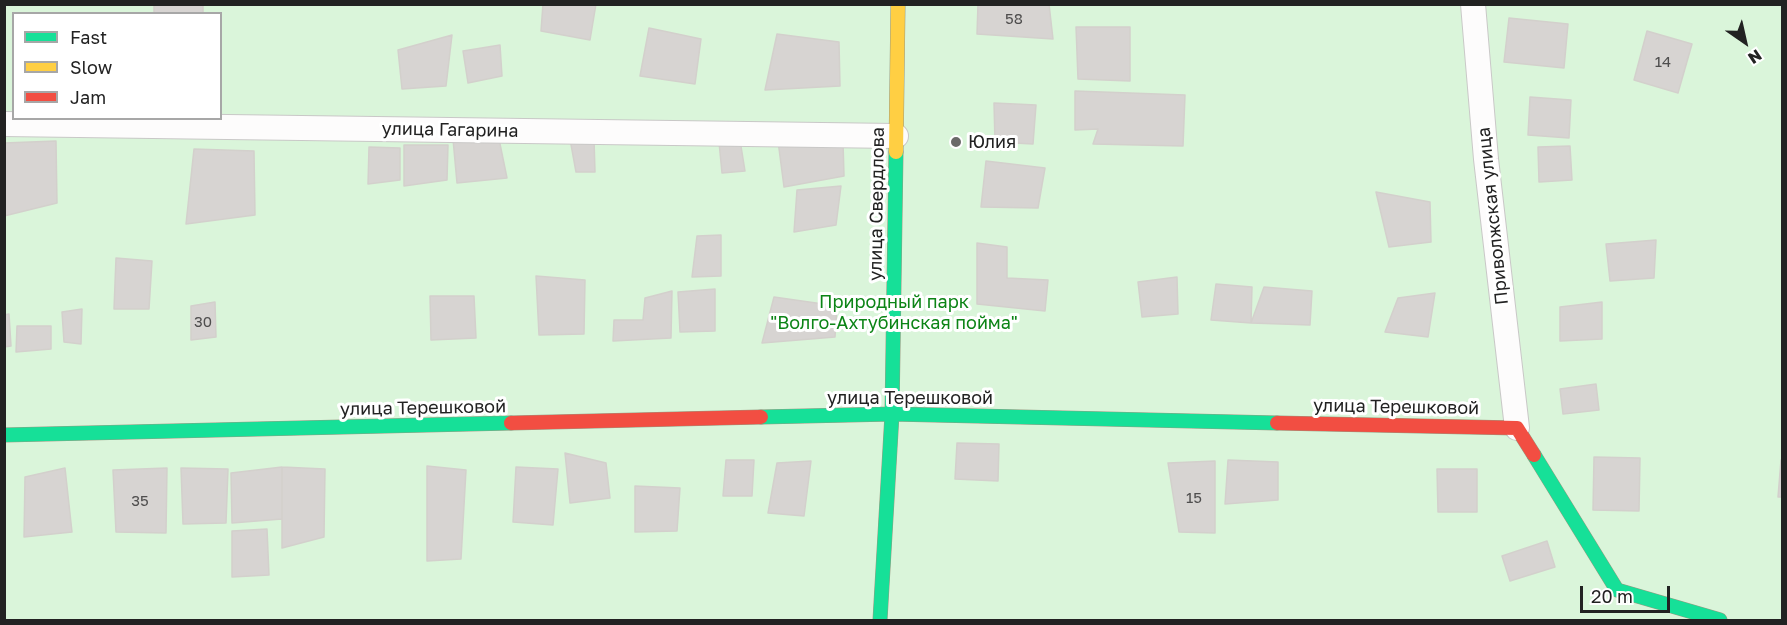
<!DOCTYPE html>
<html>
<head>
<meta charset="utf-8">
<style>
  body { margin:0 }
  #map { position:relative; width:1787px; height:625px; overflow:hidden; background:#f0eeeb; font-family:"Golos Text",sans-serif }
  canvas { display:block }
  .frame { position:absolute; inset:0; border:6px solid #222; pointer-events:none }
  .legend { position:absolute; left:12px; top:12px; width:210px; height:108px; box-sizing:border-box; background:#fff; border:2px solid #a7a7a7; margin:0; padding:8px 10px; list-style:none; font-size:18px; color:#222 }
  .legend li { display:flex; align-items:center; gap:12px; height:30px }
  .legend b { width:30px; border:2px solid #a7a7a7 }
  .north { position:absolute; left:1715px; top:12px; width:60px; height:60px; -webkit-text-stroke:4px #fff; paint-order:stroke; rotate:146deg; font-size:16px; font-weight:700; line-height:24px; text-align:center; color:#222 }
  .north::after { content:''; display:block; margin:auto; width:21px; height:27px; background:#222; clip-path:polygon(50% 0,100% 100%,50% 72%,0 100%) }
  .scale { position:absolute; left:1580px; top:586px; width:90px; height:27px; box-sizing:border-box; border:3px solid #222; border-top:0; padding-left:8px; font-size:18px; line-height:21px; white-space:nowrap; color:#222; -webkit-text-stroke:4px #fff; paint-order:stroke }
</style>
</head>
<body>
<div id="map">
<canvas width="1787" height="625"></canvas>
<div class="frame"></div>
<ul class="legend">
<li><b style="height:8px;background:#16e098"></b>Fast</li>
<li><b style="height:8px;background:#ffcf43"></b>Slow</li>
<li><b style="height:8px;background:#f24e42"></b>Jam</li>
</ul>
<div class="north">N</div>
<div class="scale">20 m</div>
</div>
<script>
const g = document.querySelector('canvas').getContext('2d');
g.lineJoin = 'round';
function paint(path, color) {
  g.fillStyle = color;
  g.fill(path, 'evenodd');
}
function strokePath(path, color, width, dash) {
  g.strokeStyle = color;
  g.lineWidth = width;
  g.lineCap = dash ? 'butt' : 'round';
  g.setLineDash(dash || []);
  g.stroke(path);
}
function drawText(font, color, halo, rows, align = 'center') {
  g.font = font + ' "Golos Text",sans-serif';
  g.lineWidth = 6;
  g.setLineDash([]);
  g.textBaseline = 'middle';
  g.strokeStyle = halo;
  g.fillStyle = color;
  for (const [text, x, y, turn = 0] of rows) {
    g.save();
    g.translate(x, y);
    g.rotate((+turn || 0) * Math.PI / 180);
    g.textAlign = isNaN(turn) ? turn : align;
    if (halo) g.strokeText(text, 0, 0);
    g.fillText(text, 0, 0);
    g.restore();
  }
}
const park = new Path2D(`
  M5,5H1782V620H5ZM14,14H220V118H14Z`);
const building = new Path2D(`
  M154,4H203V14H154Z
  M543,4H596L590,40L541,31Z
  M978,4H1049L1053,39L977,34Z
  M1509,18L1568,24L1564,68L1504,62Z
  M1076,27H1130V81L1078,79Z
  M649,28L701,39L695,84L640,76Z
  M1647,31L1692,44L1678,93L1634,80Z
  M777,34L839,42L840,86L765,90Z
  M452,35L446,86L402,89L398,50Z
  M500,45L502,76L468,83L463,51Z
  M1075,91L1185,95L1183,146L1093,144L1098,129L1075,130Z
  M1530,97L1571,100L1569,138L1528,135Z
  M994,103L1036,105L1033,144L995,142Z
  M453,139H499L507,178L457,183Z
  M570,139H594L595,172H576Z
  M740,140L745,171L722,173L719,142Z
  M56,141L57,203L4,216V143Z
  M778,141L843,142L844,176L784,187Z
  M404,145H448L447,180L404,186Z
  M1570,146L1572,180L1539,182L1538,147Z
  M369,147L400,148V180L368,184Z
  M194,149L254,151L255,215L186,224Z
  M986,161L1045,168L1038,208L981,207Z
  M841,186L836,225L794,232L797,190Z
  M1376,192L1430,202L1431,242L1389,247Z
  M721,235V276L692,277L697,236Z
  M1656,240L1654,278L1610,281L1606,244Z
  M977,243L1007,247V278L1048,280L1045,311L977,304Z
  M116,258L152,261L149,309H114Z
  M536,276L585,280L584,334L539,335Z
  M1177,277L1178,314L1142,317L1138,282Z
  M1216,284L1252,287L1251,323L1211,320Z
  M1264,287L1312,291L1310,325L1251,323Z
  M715,289V331L680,332L678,292Z
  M672,291L671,338L613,341L614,320H643L645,298Z
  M1435,293L1428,337L1385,332L1398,298Z
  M430,296H474L476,338L431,340Z
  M774,297L837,306L835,337L762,343Z
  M215,302L216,337L191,340V306Z
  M1602,302V339L1560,341V307Z
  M82,309L81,344L64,342L62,312Z
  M9,314L11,346L4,347V315Z
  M17,326H51V349L16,352Z
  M1596,384L1599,410L1563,414L1560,389Z
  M957,443L999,444L998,481L955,479Z
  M565,453L606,463L610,498L570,503Z
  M1594,457L1640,458L1639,511L1593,510Z
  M726,460H754L752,496H723Z
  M1228,460L1278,462V500L1225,504Z
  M1781,460H1782V497H1778Z
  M811,461L804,516L768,513L777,463Z
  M1215,461V533L1179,532L1168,463Z
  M427,466L466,470L461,559L427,561Z
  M282,467L325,469L324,537L282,548Z
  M282,467V519L232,523L231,473Z
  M516,467L558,469L553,525L513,522Z
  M65,468L72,532L24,537L25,477Z
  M167,468L166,533L116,532L113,470Z
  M181,468L228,469L226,523L183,524Z
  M1437,469H1477V512H1438Z
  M635,486L680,488L677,531L635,532Z
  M267,529L269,575L232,577V531Z
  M1547,541L1555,567L1510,581L1502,556Z`);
const street = new Path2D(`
  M1473,4L1486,159L1517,428
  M4,124L896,136`);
const fast = new Path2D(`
  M761,417L892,414L1277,423
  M4,435L511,423
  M1534,455L1617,590L1720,620
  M880,620L892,414L896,152`);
const slow = new Path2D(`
  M896,152L898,4`);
const jam = new Path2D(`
  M511,423L761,417
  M1277,423L1517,428L1534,455`);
const markers = [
  [956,142,6,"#6a6968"]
];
const numberNames = [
  ["58",1014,19],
  ["14",1663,62],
  ["30",203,322],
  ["15",1194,498],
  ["35",140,501]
];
const streetNames = [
  ["улица Гагарина",450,130,1],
  ["улица Свердлова",877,204,-89],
  ["Приволжская улица",1493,216,-96],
  ["улица Терешковой",910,398],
  ["улица Терешковой",1396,407,1],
  ["улица Терешковой",423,408,-1]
];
const poiNames = [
  ["Юлия",968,142]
];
const parkNames = [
  ["Природный парк",894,302],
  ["\"Волго-Ахтубинская пойма\"",894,323]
];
paint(park, '#daf5da');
paint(building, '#d7d4d2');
strokePath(building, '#d3d0cc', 1.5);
strokePath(street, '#c9c8c7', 26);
strokePath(fast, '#999a82', 15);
strokePath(slow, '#999a82', 15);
strokePath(jam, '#999a82', 15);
strokePath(street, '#fdfcfc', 24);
strokePath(fast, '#16e098', 14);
strokePath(slow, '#ffcf43', 14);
strokePath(jam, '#f24e42', 14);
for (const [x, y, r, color] of markers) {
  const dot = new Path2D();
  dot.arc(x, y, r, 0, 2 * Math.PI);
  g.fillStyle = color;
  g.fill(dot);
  strokePath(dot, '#fff', 2);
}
drawText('15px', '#4f4e4e', null, numberNames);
drawText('18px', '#222', '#fff', streetNames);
drawText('18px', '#222', '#fff', poiNames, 'left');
drawText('18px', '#0c8416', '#fff', parkNames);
</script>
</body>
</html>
